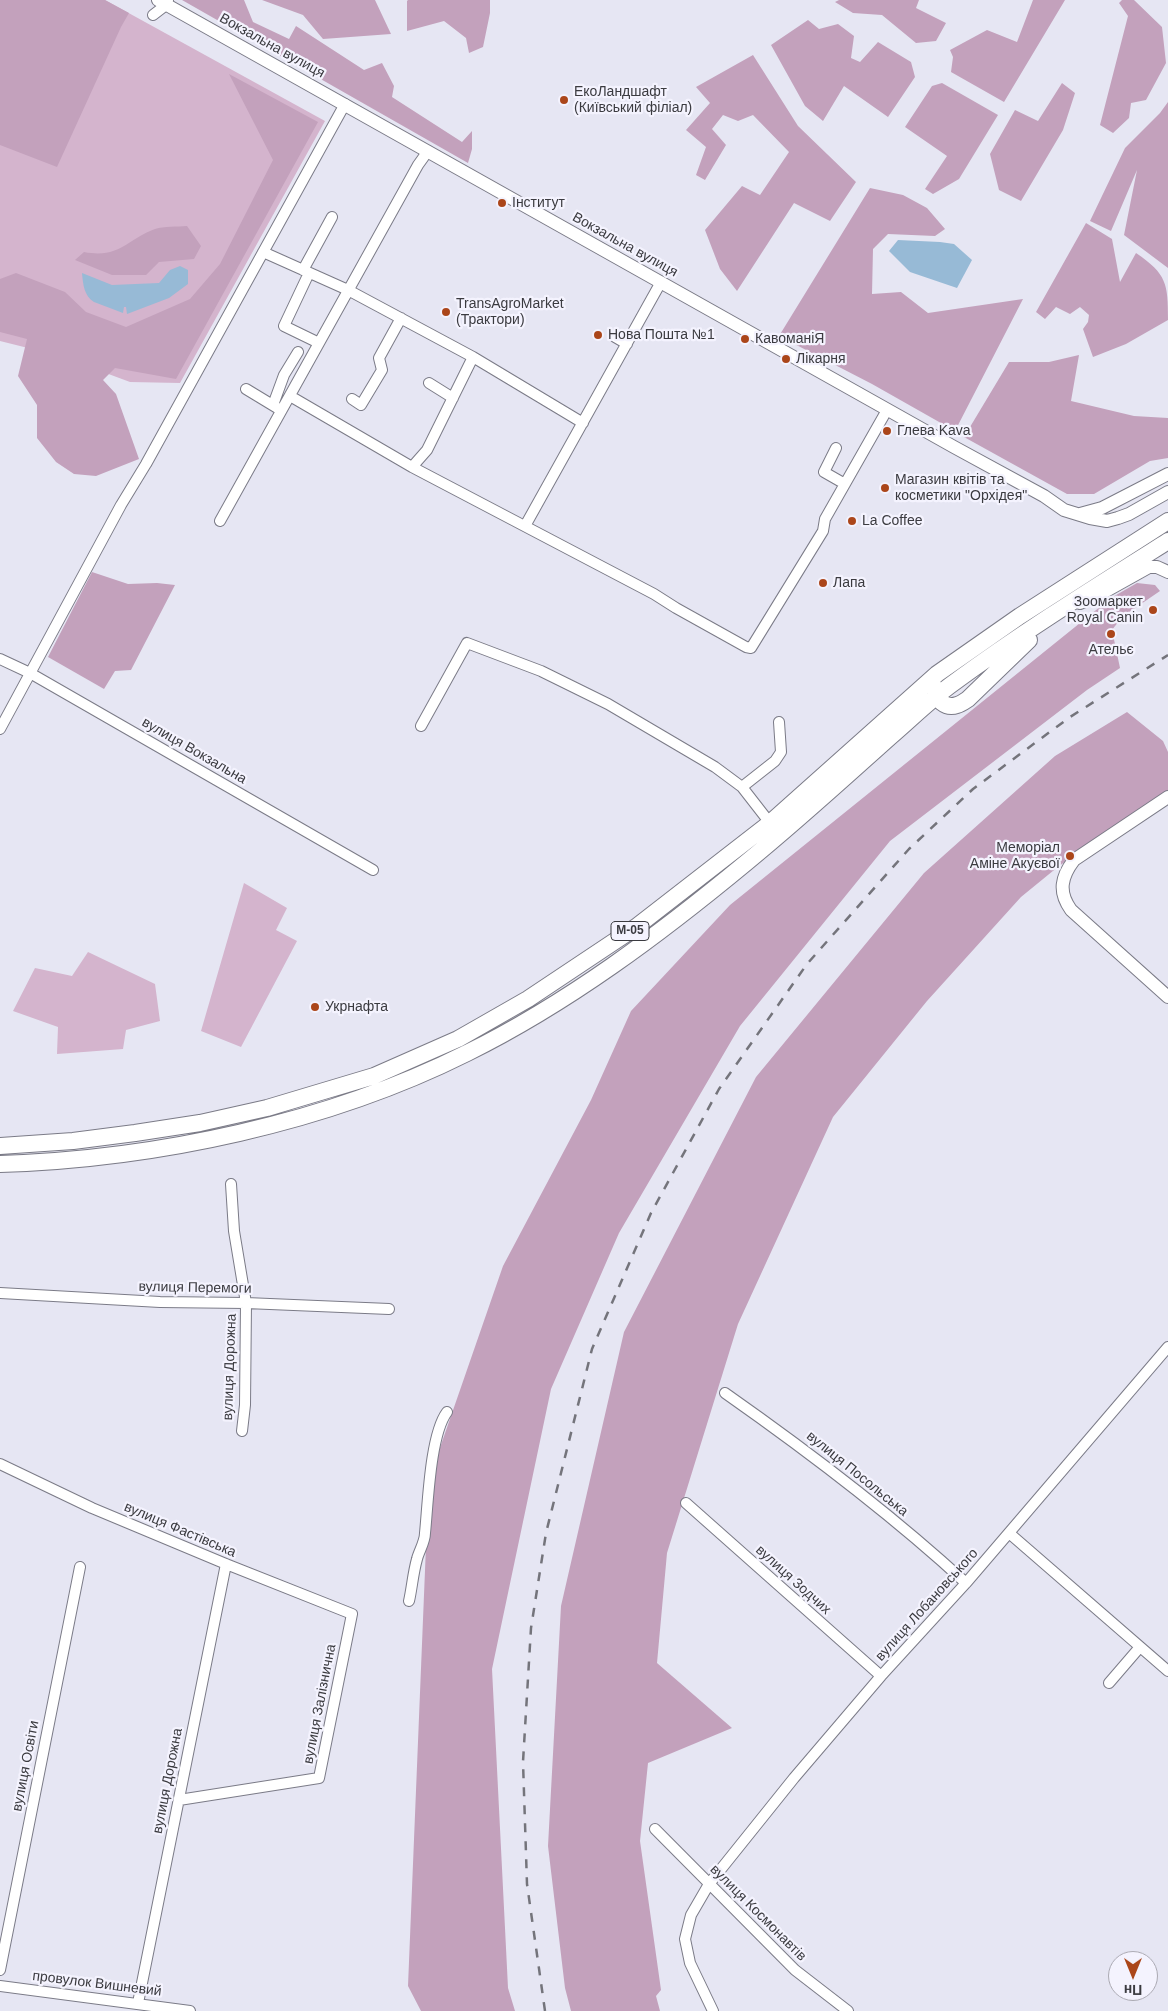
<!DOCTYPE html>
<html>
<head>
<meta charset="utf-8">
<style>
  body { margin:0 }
  #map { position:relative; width:1168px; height:2011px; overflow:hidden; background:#e6e6f3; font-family:Helvetica,sans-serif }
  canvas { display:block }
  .north { position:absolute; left:1108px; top:1951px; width:50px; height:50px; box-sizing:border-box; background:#f4f3fe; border:1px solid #aaa9b2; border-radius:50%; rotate:180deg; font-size:14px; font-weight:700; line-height:20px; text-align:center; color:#3b3b40 }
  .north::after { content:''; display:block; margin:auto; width:18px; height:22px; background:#ab461a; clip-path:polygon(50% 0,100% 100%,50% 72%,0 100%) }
</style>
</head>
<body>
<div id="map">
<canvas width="1168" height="2011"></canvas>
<div class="north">Пн</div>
</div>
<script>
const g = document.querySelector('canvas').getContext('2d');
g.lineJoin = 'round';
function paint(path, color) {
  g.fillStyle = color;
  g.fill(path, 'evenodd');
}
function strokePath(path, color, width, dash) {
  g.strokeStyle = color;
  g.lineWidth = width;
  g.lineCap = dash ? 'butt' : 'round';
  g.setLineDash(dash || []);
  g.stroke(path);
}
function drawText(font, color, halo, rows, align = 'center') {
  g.font = font + ' Helvetica,sans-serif';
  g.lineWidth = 4.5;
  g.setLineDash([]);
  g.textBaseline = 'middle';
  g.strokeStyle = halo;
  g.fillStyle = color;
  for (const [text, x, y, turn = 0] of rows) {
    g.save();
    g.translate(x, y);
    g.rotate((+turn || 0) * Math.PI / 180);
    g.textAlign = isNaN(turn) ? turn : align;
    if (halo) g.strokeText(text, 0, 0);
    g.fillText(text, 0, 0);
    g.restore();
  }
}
const green = new Path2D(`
  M0,0H105L325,121L180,383L130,382L60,356L0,341Z
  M244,883L287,908L276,930L297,941L241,1047L201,1031Z
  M88,952L155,984L160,1021L126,1030L123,1049L57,1054L58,1027L13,1011L35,968L72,976Z`);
const forest = new Path2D(`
  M0,0H105L129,13L121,27L57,167L0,145Z
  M182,0H244L253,22L289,39L296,26L364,70L382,63L394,86L392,97L462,142L472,131V149L468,163Z
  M262,0H375L391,34L323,39L303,15Z
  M408,0H490V13L483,47L469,53L466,38L444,21L407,31V1Z
  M839,0H919L916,8L946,23L936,41L916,43L882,15L853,13L835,2Z
  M1033,0H1065L1004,102L951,72L953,57L950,50L987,30L1017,42Z
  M1122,0H1134L1162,27L1166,63L1146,100L1131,103L1129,118L1113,133L1100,125L1128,16L1119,3Z
  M808,20L819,29L838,24L854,36L851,58L860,62L878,42L911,62L915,77L888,117L844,86L823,121L805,106L771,45Z
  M753,55L798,126L856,182L830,221L794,203L737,291L720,269L705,230L742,186L760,195L789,152L753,115L738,121L723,115L712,129L726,145L705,180L696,175L706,147L686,130L710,103L696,87Z
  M229,74L318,122L176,379L115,368L103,380L116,394L139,459L96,476L74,474L56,462L37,438V405L18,376L27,339L0,332V279L16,273L65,292L86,312L126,327L190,299L220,264L273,160Z
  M942,83L998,115L959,179L933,194L925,189L947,156L905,127L932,86Z
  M1062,83L1075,93L1063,130L1021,201L999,190L990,154L1015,110L1038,121Z
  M1168,102V268L1124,235L1137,170L1111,231L1090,221L1125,148L1160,113Z
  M870,188L903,195L927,208L945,229L935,236L888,234L873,249L872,294L901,292L928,313L1023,299L955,431L872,384L779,336Z
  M1086,223L1112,239L1120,282L1136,253C1167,274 1168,284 1168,320L1126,344L1093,357L1083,329L1088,322L1089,315L1080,307L1070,314L1056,307L1045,319L1036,312Z
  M187,226L201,246L194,259L159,262L146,275H112L75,260L84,252C120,259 127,239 155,229C164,226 177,227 187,226Z
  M1079,355L1071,401L1134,416L1168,418V458L1150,461L1094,494H1067L964,437L1009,362H1049Z
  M92,572L128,584L157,583L175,585L131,670L115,671L104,689L48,657Z
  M1137,583L1155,585L1160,591L1122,617L1112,630L1120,668L1087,690L890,841L740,1026L619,1233L551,1389L492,1669L508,1988L515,2011H421L408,1986L426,1546L434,1465L503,1266L591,1100L631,1011L730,905L1111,598Z
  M1127,712L1163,741L1168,752V790L1059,866L1021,897L927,1001L833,1117L738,1324L667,1553L657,1663L732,1728L648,1763L640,1841L661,1990L656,1996L660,2011H571L565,1988L548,1846L561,1606L624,1332L756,1077L924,873L1055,756Z`);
const water = new Path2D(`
  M898,240L940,242L954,244L972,260L957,288L910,272L889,251Z
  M180,266L188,270V284L169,298L127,314L126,307H124L123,313L94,302C84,296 83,284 82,273L112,285L159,283L170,270Z`);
const minor = new Path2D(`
  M153,15L166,5L168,0
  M263,252L348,290L473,357L583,423
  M303,270L332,217
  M309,273L284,326L319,343
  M615,337L627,344
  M429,383L453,398
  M246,389L279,409
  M290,396L412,467L654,594L676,608L746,647L751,648L823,531L825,519L887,410
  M352,399L361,405L382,370L379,358L401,318
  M273,405L284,375L298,352
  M836,448L824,472L845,484
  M412,467L427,450L473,357
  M220,521L418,165L428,151
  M525,526L661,282
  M0,659L30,673L373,870
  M421,726L467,643L541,671L608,704L715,767L742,787L770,823
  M0,729L121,505L146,464L345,104
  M742,787L775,761L781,752L779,722
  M231,1184L234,1231L246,1303L245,1405L242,1431
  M0,1293L160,1302L246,1303L389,1309
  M725,1393C809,1452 891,1514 966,1583
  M0,1464L92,1508L226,1564L352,1614L319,1778L179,1800
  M686,1503L881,1676
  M1009,1533L1168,1671
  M409,1601C412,1588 413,1573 417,1559C419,1551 425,1542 425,1533C428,1504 430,1435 447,1412
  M1109,1683L1140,1647
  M655,1829L795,1970L848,2011
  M0,1970L80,1567
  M0,1986L190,2011
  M138,2003L226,1564
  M713,2011L690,1963L685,1939L691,1915L709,1884L794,1778L881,1676L966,1583L1168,1347`);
const tertiary = new Path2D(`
  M158,0L954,447L1044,496L1064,510L1090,518L1107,521L1118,518L1129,514L1168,492
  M1080,514L1102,508L1168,474
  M1080,603L1097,596L1149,567H1157L1168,572
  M1168,797L1074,860C1061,877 1058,892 1071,910L1168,997`);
const trunk = new Path2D(`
  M935,688C935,700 946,709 957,705C961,704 965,701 968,699L1029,640
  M0,1146L73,1141L135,1133L200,1123L267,1108L374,1076L458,1039L528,999L636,927L770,823L937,674L1020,616L1168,521
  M0,1164C156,1159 327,1123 467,1053C568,1003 660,934 747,862C796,822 843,779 890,737C911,719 930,700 952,684C1021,633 1095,587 1168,541`);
const rail = new Path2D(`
  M545,2011L527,1884L523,1762L531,1628L546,1533L592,1349L651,1213L719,1089L807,964L909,849L973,789L1070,717L1168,655`);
const markers = [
  [564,100,5,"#ab461a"],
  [502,203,5,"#ab461a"],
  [446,312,5,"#ab461a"],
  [598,335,5,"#ab461a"],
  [745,339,5,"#ab461a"],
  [786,359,5,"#ab461a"],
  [887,431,5,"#ab461a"],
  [885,488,5,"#ab461a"],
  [852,521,5,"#ab461a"],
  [823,583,5,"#ab461a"],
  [1153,610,5,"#ab461a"],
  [1111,634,5,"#ab461a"],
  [1070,856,5,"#ab461a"],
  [315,1007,5,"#ab461a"]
];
const shields = [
  [630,931,38]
];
const shieldNames = [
  ["М-05",630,931]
];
const streetNames = [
  ["Вокзальна вулиця",272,46,29],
  ["Вокзальна вулиця",625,245,29],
  ["вулиця Вокзальна",194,751,30],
  ["вулиця Перемоги",195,1288,1],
  ["вулиця Дорожна",230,1367,-88],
  ["вулиця Посольська",857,1474,39],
  ["вулиця Фастівська",180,1530,23],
  ["вулиця Зодчих",793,1580,42],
  ["вулиця Лобановського",927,1605,-48],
  ["вулиця Залізнична",320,1704,-79],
  ["вулиця Освіти",26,1766,-79],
  ["вулиця Дорожна",168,1781,-79],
  ["вулиця Космонавтів",758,1913,45],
  ["провулок Вишневий",97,1984,7]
];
const poiNames = [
  ["ЕкоЛандшафт",574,92],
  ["(Київський філіал)",574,108],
  ["Інститут",512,203],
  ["TransAgroMarket",456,304],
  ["(Трактори)",456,320],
  ["Нова Пошта №1",608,335],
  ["КавоманіЯ",755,339],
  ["Лікарня",796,359],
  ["Глева Kava",897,431],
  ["Магазин квітів та",895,480],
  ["косметики \"Орхідея\"",895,496],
  ["La Coffee",862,521],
  ["Лапа",833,583],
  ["Зоомаркет",1143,602,"right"],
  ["Royal Canin",1143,618,"right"],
  ["Ательє",1111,650,"center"],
  ["Меморіал",1060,848,"right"],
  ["Аміне Акуєвої",1060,864,"right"],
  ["Укрнафта",325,1007]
];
paint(green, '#d4b4cd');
paint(forest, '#c3a1bc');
paint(water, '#97bad6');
strokePath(minor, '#7b7b87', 12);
strokePath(tertiary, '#7b7b87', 14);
strokePath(trunk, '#7b7b87', 18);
strokePath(minor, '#fff', 10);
strokePath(tertiary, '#fff', 12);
strokePath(trunk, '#fff', 16);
strokePath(rail, '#74747b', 2.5, [9, 9]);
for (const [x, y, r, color] of markers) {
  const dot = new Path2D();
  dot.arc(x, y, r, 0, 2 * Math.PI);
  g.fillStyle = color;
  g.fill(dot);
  strokePath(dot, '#f4f3fe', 2);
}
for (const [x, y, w] of shields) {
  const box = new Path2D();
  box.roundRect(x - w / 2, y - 9.5, w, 19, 4);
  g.fillStyle = '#f4f3fe';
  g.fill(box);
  strokePath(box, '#3b3b40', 1);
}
drawText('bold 12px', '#3b3b40', null, shieldNames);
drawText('14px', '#3b3b40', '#f4f3fe', streetNames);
drawText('14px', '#3b3b40', '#f4f3fe', poiNames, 'left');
</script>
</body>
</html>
